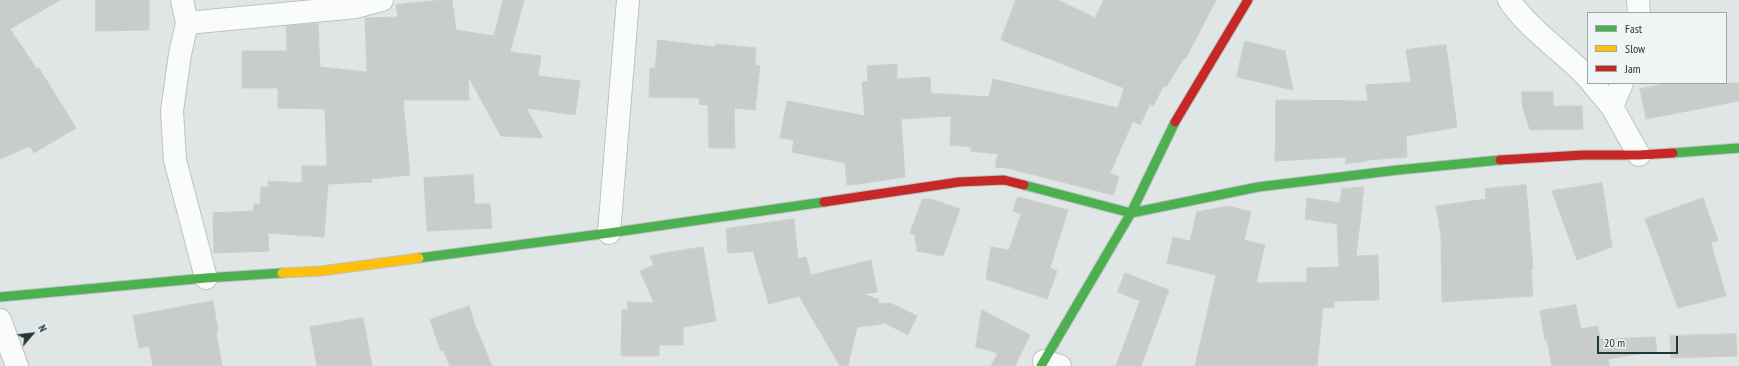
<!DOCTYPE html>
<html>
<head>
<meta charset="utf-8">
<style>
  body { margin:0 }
  #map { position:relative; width:1739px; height:366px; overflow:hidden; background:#e0e6e5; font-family:"PT Sans Narrow",sans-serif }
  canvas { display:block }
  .legend { position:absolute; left:1587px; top:12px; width:140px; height:72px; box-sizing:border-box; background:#eef5f4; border:1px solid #9ca9a8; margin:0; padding:5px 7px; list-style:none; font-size:12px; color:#213636 }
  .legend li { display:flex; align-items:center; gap:8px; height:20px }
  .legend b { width:20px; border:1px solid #9ca9a8 }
  .north { position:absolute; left:12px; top:314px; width:40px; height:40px; -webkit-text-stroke:3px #eef5f4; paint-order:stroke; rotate:62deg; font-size:11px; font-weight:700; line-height:16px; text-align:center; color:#213636 }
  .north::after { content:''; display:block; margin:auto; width:14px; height:18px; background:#213636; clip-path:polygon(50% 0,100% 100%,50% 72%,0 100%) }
  .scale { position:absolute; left:1597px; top:336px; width:81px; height:18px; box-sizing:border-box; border:2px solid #213636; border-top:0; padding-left:5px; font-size:12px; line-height:14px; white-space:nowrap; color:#213636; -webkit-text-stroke:3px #eef5f4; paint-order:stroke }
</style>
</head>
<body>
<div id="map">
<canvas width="1739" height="366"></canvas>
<ul class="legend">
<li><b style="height:5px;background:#4caf50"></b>Fast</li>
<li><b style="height:5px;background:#ffc107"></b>Slow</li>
<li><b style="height:5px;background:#c62828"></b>Jam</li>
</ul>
<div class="north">N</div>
<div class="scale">20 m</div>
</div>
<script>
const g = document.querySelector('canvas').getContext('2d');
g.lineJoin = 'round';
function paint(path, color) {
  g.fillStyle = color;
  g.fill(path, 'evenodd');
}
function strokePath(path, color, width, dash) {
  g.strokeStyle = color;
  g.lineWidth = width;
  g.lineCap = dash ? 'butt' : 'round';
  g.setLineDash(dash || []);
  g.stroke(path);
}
const building = new Path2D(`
  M0,0H60L10,29L37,69L39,68L76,128L34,153L30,146L0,159Z
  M96,0H149V30L96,31Z
  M443,0H452L456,30L494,36L503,0H524L510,52L541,56L538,76L580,81L575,115L526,108L543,138L501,136L468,76L469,100H403L410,175L371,179L372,182L328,184L324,237L268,233L269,251L214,253L213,213L253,211L254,204H260L261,187L268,188V181L302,183V166H327L325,109L278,108V88H242V51H287L286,26L318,23L320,67L367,72L365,18L398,17L396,5Z
  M1016,0H1058L1095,18L1104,0H1216L1186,58H1184L1166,87L1164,85L1153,106L1150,104L1140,125L1133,121L1110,173L1119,177L1113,195L1007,168L995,167L998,154L971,151V147L950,145L951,116L901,119L905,177L858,184L847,185L845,163L792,152L794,140L780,138L787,101L865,116L862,82H868L867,66L897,64V79L930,77L931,93L989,97L993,79L1118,108L1124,88L1001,40Z
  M658,40L715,47L716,44L756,48L755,65L760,66L755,110L734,108L735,148H709L708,105L699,104L700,98L649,97L650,68H655Z
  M1245,41L1285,51L1293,90L1237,77Z
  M1446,45L1457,127L1406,136L1407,157L1367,160V161L1345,164L1346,157L1275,161L1276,100L1368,101L1366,85L1411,82L1406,50Z
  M1671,83H1739V101L1646,119L1640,89Z
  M1522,92H1553V106H1582L1583,129L1530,130L1523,108Z
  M473,175L475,204H490L492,228L427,231L424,178Z
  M1602,183L1612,247L1577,260L1552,191Z
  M1526,185L1533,269H1531L1533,296L1442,302L1441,235L1436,206L1486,199L1485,189Z
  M1364,187L1356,256L1378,255L1379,300L1334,301V307L1323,308L1317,366H1195L1216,275L1167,263L1173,237L1190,241L1197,212L1228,206L1251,212L1244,240L1265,245L1256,283L1307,282V268L1339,267L1337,224L1305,219L1307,198L1340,203L1342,189Z
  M1018,197L1068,210L1050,268L1057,271L1047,299L986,279L991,247L1009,250L1021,214L1013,211Z
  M1703,198L1718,240L1711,243L1726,296L1678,308L1645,219Z
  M931,199L960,209L943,256L917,251L915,235L910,233L922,200Z
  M794,219L798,259L806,257L811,275L871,260L877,292L862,294L878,299L879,304L890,303L917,316L908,335L883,322V324L857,327L848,366H840L799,296L769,304L753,251L728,253L726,229Z
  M703,247L716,321L683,327V345H659V356H621L622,310H628L627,302L654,303L640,271L654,265L650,256Z
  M1125,273L1169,290L1141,366H1116L1140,301L1118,292Z
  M213,301L218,331H216L222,366H153L149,346L139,348L133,316Z
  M1576,305L1581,329L1598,326L1600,339L1655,337L1657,351L1608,359L1609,366H1552L1547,339L1545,340L1540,311Z
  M469,306L475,325L492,366H450L443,350L441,351L430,320Z
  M982,310L1030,335L1015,366H991L998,353L976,347Z
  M363,318L372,366H317L310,327Z
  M1736,334L1737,356L1671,358L1670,336Z`);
const street = new Path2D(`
  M182,0L187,23L180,54L172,111L175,160L206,278
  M1509,0C1530,31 1563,51 1588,78
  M1638,0L1639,13
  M187,23L356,7L382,0
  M1592,83L1612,107L1639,155
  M1612,107L1622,83
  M609,233L628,0
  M0,320L17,366
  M1044,361L1060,366`);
const fast = new Path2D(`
  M1673,153L1739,148
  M1024,185L1131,213L1258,187L1398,170L1500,160
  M419,258L609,233L824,202
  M0,297L206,278L282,273
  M1041,366L1131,213L1175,122`);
const slow = new Path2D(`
  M282,273L321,271L419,258`);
const jam = new Path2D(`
  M1175,122L1248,0
  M1500,160L1583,155H1639L1673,153
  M824,202L959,182L1004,180L1024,185`);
paint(building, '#c8cdcc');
strokePath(building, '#c9cfce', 1);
strokePath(street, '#bdc3c2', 24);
strokePath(fast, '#bdc3c3', 11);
strokePath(slow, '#bdc3c3', 11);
strokePath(jam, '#bdc3c3', 11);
strokePath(street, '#fafbfb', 22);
strokePath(fast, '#4caf50', 9);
strokePath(slow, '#ffc107', 9);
strokePath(jam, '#c62828', 9);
</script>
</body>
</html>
